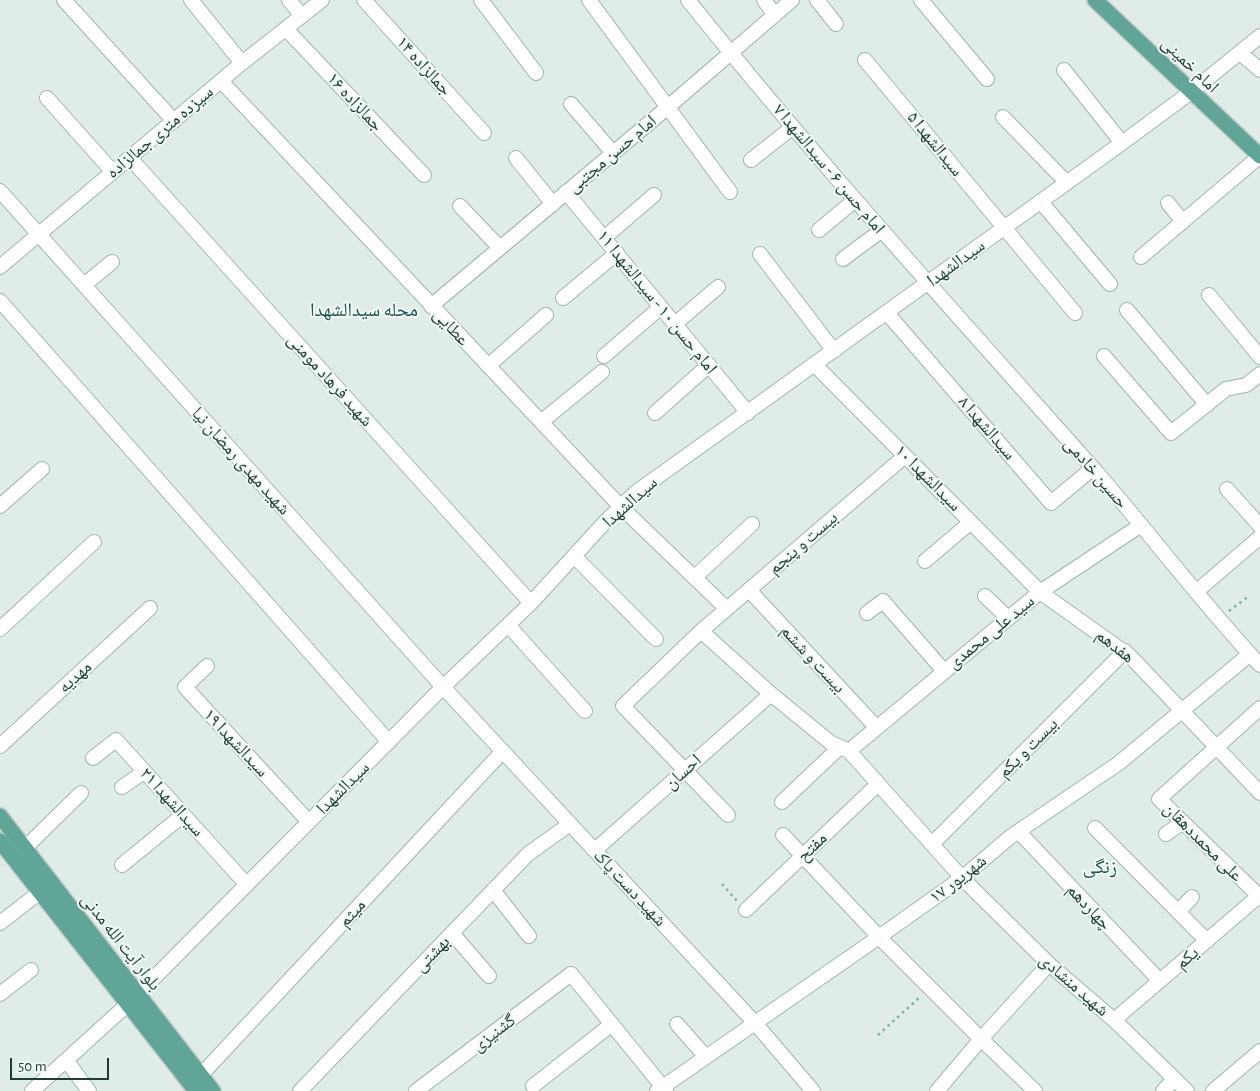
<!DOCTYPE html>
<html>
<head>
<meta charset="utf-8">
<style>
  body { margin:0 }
  #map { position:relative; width:1260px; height:1091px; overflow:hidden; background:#dfece7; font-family:"Alegreya Sans",sans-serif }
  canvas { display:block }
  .scale { position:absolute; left:10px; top:1058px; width:99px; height:22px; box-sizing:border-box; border:2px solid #1f3d37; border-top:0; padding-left:6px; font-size:15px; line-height:18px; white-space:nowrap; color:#1f3d37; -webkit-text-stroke:4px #f0f8f5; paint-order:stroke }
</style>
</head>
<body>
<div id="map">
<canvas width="1260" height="1091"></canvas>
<div class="scale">50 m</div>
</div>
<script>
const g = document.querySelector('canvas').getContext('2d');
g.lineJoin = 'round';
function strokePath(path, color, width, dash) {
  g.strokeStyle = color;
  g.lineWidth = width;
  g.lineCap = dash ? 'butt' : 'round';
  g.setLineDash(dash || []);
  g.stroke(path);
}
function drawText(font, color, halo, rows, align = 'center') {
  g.font = font + ' "Alegreya Sans","Noto Naskh Arabic",sans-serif';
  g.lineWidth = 4;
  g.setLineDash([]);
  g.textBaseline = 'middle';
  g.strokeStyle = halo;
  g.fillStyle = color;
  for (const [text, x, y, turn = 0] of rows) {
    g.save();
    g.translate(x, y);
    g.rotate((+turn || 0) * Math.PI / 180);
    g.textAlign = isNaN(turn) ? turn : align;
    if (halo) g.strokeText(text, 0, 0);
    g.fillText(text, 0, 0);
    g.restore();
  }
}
const path = new Path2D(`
  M1229,611L1249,596
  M722,884L738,902
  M878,1035L920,997`);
const minor = new Path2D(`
  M64,0L174,121
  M191,0L242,63
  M289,0L302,16
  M364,0L484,133
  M481,0L536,73
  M589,0L730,192
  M688,0C817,161 955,313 1092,467C1149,532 1201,602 1260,665
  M764,0L775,15
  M817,0L836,24
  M921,0L987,79
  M286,29L424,175
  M1240,53L1260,70
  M865,60L1075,313
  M1064,70L1122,143
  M221,81L621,507L727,609
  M47,98L113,172
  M571,104L613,153
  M1003,117L1067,183
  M130,158L531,603
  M516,158L553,204
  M751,160L793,127
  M0,191L443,687L755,1023L813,1091
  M566,192L748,413
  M1041,202L1110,284
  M1168,203L1183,222
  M460,206L500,248
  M819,230L855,200
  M604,238L654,195
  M760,254L834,351
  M1141,257L1260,156
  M843,259L882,230
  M0,267L242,63L322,0
  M84,285L112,262
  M1209,295L1260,357
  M563,298L617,253
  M0,301L389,742
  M431,306L668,107L792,0
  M1127,310L1207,405
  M887,313L1051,503L1093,468
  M675,324L718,287
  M604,356L661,307
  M1104,356L1171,433L1226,389L1246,385L1260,374
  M815,365L1040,592L1130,656L1260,793
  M488,366L546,315
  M655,413L709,365
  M541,422L602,372
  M1227,489L1260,526
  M0,506L42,469
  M574,556L656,639
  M925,561L971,522
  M695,577L752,524
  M749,590L877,728
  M1197,591L1260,537
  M985,596L1008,618
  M867,613L883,601L944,671
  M508,625L585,711
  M0,629L94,542
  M701,631L771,694L831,743L849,751L962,878L1049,964L1114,1020L1187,1091
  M207,666L185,687L309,822
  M0,746L150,608
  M849,751L1040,592L1141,525
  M93,758L116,740L247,885
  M122,787L144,772
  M782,802L840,747
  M728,815L623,706L701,631L905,456
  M1095,828L1207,941
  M1019,832L1160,981
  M1166,834L1183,822
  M783,835L879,937L981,1039L1035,1091
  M932,844L1125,651
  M25,848L81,793
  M595,850L771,694
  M122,865L183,815
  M493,890L529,936
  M1259,896L1159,799L1260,708
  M746,910L878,784
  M1178,912L1192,897
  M0,923L40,892
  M452,933L489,976
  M0,994L31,970
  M1114,1020L1260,895
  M677,1024L706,1057
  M66,1060L89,1091
  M201,1075L503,751
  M533,1086L612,1024
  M32,1091L128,1004L443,687L531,603L606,521L635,493L1122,143L1191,92L1260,36
  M300,1091L528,854L570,824
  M416,1091L571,974L666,1091
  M657,1091L879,937L962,878L1010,837L1119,763L1250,654
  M937,1091L981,1039L1049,964
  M1163,1091L1175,1079
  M1213,1091L1260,1051`);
const major = new Path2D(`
  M1095,0L1260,156
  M0,816L213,1091
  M0,841L196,1091`);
const streetNames = [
  ["امام خمینی",1190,65,44],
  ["جمالزاده ۱۴",424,66,48],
  ["جمالزاده ۱۶",355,102,47],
  ["سیزده متری جمالزاده",160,132,-40],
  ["سیدالشهدا ۵",935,144,51],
  ["امام حسن مجتبی",612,154,-40],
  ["امام حسن ۶ - سیدالشهدا ۷",829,169,50],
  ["سیدالشهدا",956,263,-36],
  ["امام حسن ۱۰ - سیدالشهدا ۱۱",657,302,51],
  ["عطایی",451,327,47],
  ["شهید فرهاد مومنی",330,380,48],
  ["سیدالشهدا ۸",987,428,49],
  ["شهید مهدی رمضان نیا",241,461,48],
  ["حسین خادمی",1096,473,49],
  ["سیدالشهدا ۱۰",928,478,45],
  ["سیدالشهدا",630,502,-42],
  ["بیست و پنجم",803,543,-41],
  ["سید علی محمدی",991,632,-39],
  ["هفدهم",1115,646,38],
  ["بیست و ششم",813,659,47],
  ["مهدیه",75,677,-42],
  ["سیدالشهدا ۱۹",236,743,47],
  ["بیست و یکم",1028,748,-45],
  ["احسان",683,772,-42],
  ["سیدالشهدا",343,788,-45],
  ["سیدالشهدا ۲۱",172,802,48],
  ["علی محمددهقان",1203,842,45],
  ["مفتح",812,847,-44],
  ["۱۷ شهریور",958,879,-38],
  ["شهید دست پاک",630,888,47],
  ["چهاردهم",1089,907,47],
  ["میثم",352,913,-47],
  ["بلوار آیت الله مدنی",121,942,52],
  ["بهشتی",432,954,-46],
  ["یکم",1187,958,-41],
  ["شهید منشادی",1074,985,41],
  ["گشنیزی",494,1033,-37]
];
const neighbourhoodNames = [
  ["محله سیدالشهدا",364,310],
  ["زنگی",1100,867]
];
strokePath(minor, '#a2b4af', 16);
strokePath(major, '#c0c9c7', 18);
strokePath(path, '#7eb1a5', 2.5, [2.5, 4]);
strokePath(minor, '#fff', 14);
strokePath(major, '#61a498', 15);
drawText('18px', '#1f3d37', '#f0f8f5', streetNames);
drawText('19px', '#1a5047', '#f0f8f5', neighbourhoodNames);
</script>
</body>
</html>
